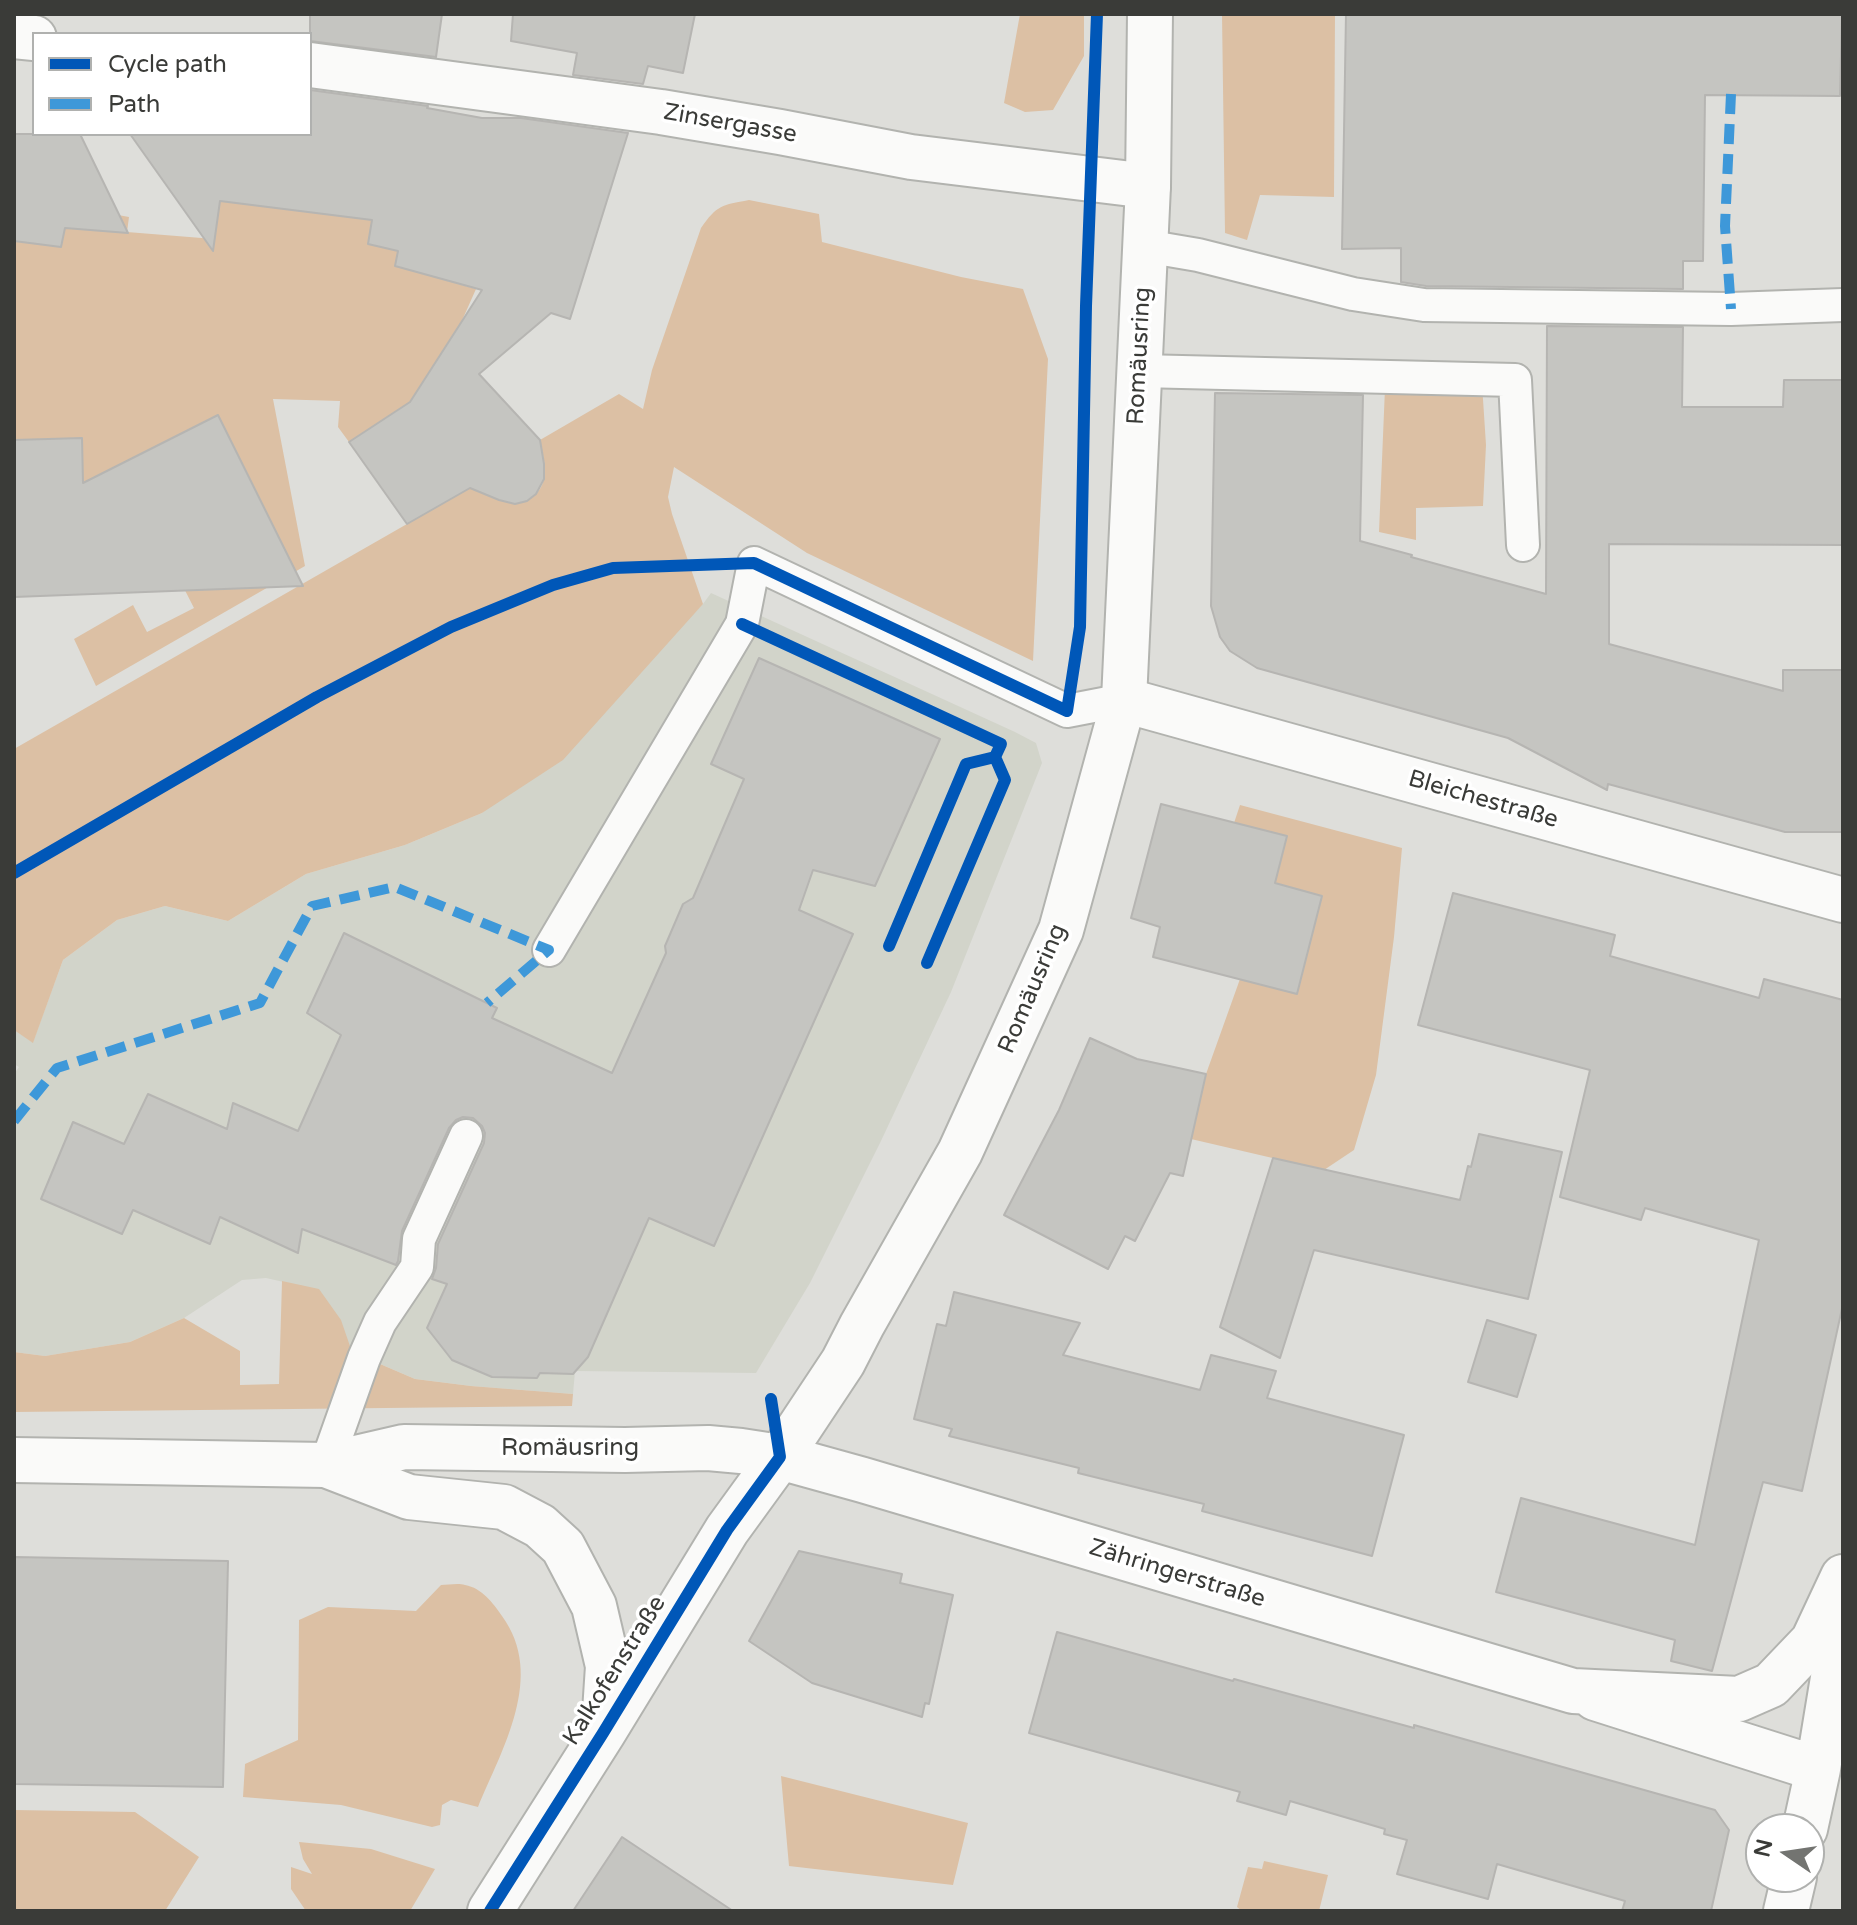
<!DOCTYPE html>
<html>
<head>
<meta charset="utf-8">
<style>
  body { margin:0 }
  #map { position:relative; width:1857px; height:1925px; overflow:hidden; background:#dededa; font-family:"Varela Round",sans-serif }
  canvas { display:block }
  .frame { position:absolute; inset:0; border:16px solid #3a3b38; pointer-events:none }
  .legend { position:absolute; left:32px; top:32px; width:280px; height:104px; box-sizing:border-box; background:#fff; border:2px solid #b0b1af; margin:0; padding:10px 14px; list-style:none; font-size:24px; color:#3a3b38 }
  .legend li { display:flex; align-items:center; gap:16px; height:40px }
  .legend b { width:40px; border:2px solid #b0b1af }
  .north { position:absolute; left:1745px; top:1813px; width:80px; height:80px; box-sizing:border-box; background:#fff; border:2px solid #b0b1af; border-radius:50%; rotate:283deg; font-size:22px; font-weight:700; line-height:32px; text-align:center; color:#3a3b38 }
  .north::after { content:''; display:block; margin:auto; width:28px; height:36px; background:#737471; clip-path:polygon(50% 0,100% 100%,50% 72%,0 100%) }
</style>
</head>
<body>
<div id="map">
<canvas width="1857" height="1925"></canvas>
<div class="frame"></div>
<ul class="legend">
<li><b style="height:10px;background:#0057b8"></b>Cycle path</li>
<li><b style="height:10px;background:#3e98d9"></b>Path</li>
</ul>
<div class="north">N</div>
</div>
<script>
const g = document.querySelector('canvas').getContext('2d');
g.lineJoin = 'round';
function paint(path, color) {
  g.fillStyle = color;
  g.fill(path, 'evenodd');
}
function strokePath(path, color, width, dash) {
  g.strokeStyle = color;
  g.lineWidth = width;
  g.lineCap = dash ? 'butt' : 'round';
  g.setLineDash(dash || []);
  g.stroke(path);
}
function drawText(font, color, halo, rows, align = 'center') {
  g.font = font + ' "Varela Round",sans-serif';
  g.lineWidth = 7;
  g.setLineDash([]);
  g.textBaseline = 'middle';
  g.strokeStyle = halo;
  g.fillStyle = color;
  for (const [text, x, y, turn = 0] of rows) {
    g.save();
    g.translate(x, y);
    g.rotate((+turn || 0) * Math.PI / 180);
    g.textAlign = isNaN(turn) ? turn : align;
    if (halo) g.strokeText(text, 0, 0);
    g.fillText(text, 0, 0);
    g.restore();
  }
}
const built = new Path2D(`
  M711,593L1015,732L1036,743L1042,763L951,992L880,1143L810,1283L756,1373L575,1371L573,1394L471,1386L415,1379L352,1352L319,1290L266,1278L242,1280L184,1318L130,1342L45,1356L14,1352V1074L19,1067L14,1064V1030L33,1042L63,960L117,920L165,906L228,921L306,874L405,845L482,813L703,604Z`);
const green = new Path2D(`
  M1020,14H1084V56L1053,110L1025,112L1004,103Z
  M1222,14H1335L1334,197L1260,195L1247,240L1225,233Z
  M749,200L819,214L822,242L961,277L1023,289L1048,359L1033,661L807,553L674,467L668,497L672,514L703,604L563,760L482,813L405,845L306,874L228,921L165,906L117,920L63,960L33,1043L14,1030V749L407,524L467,477C473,483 479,490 486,494C507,507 537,507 544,479C547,467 542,452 540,440L619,394L643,409L652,370L701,228C717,205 722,205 749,200Z
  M220,201L372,220L368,244L398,251L396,266L476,289L460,325L411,402L349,442L338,427L340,401L273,399L305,566L96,686L74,639L133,605L147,632L194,608L170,561L257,494L218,415L114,467L83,491L82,438L14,440V241L61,247L69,206L129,217L127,232L214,239Z
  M1482,384L1486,445L1483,506L1416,508V540L1379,532L1385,388Z
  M1240,805L1402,848L1394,937L1376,1075L1354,1150L1324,1170L1191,1139L1206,1074L1240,979L1322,896L1275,883L1287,836L1234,823Z
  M282,1281L319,1289L341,1320L352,1352L415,1379L471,1386L573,1394L572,1406L14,1412V1352L45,1356L130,1342L184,1318L240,1351V1385L279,1384Z
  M441,1585C448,1585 458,1583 465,1585C482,1588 493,1603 502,1616C546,1676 502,1749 478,1807L451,1800L442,1805L440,1825L432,1827L341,1805L243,1797L245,1764L298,1740L299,1620L328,1607L416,1611Z
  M781,1776L968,1823L953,1885L789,1866Z
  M14,1810L135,1812L199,1857L165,1911H14Z
  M299,1842L371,1849L435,1869L410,1911H306L291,1889V1867L312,1874L303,1859Z
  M1264,1861L1328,1875L1319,1911H1242L1237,1907L1248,1867L1262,1869Z`);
const building = new Path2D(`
  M310,14H442L436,57L310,41Z
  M513,14H695L683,73L648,66L643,84L573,75L577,53L511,41Z
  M1346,14H1842L1840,96L1705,95L1703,261H1683V289L1426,286L1401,282V248L1342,249Z
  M310,90L428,106L427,108L482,118H521L628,133L570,319L551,313L479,374L540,440L544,464V479L536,494L527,501L515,504L499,500L470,488L407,524L349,442L410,402L482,290L395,266L398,251L368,244L372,220L220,201L213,251L130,134H310Z
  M14,134H80L128,233L65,228L61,247L14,241Z
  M1547,326L1683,327L1682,407H1783L1784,380H1843V545L1609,544V644L1783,691V670H1843V832H1785L1608,784L1607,790L1508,738L1257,668L1230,651L1220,637L1211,606L1215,393L1363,395L1360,541L1412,555L1411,557L1546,594Z
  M218,415L303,586L14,597V440L82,438L83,483Z
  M759,658L940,739L875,886L813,870L799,910L853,934L714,1246L649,1218L588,1357L573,1374L540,1373L537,1378L492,1377L452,1360L427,1328L447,1284L432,1279L436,1268L438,1244L484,1143L485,1133L482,1126L473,1118L463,1117L456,1120L449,1128L402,1231L398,1261L396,1265L302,1229L298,1253L220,1217L210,1244L133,1210L122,1234L41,1199L73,1122L124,1144L148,1094L227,1129L233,1103L298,1131L341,1035L307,1013L344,933L497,1008L492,1018L612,1073L666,953L665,946L683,904L693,898L744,779L711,764Z
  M1161,804L1287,836L1275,883L1322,896L1297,994L1153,957L1160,927L1131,918Z
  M1453,893L1615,935L1610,956L1759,998L1764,979L1843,1000V1304L1802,1491L1763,1482L1712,1671L1671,1661L1675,1640L1496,1592L1521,1498L1695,1545L1759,1240L1645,1208L1641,1220L1560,1197L1590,1070L1418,1025Z
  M1090,1038L1137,1059L1206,1074L1183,1176L1170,1173L1135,1241L1125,1236L1108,1269L1004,1215L1059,1110Z
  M1479,1134L1562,1152L1528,1299L1314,1250L1280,1358L1220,1327L1273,1158L1460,1200L1468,1166L1471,1167Z
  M954,1292L1080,1323L1063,1355L1200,1390L1211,1355L1276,1371L1267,1398L1404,1435L1372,1556L1202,1511L1204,1504L1078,1473L1079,1468L949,1436L952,1429L914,1419L937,1324L946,1326Z
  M1487,1320L1536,1335L1517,1397L1468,1382Z
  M799,1551L902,1574L900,1583L953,1595L929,1704L925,1703L922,1717L812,1683L749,1641Z
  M14,1557L228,1561L223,1787L14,1784Z
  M1057,1632L1233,1681L1234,1679L1414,1728V1725L1715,1810L1729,1830L1711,1911H1622L1625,1901L1497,1864L1488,1899L1397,1874L1407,1840L1384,1834L1385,1829L1290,1801L1286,1815L1237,1801L1240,1792L1029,1733Z
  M622,1837L733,1911H573Z`);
const service = new Path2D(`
  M1145,246L1198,255L1353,294L1424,305L1731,309L1843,305
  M1140,371L1515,380L1523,545
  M549,950L742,624L754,563L1067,711L1124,700
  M326,1465L364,1358L380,1322L417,1267L419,1239L466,1136`);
const minor = new Path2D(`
  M14,36L34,38
  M310,65L661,112L780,132L911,157L1148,186
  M1124,700L1843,900`);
const tertiary = new Path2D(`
  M326,1465L409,1497L504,1507L540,1526L563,1547L594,1606L608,1666L604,1727
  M1595,1698L1818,1769
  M1805,1829L1818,1769L1843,1617
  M490,1911L603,1733L727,1530L780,1457
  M1786,1911L1794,1877`);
const secondary = new Path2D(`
  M780,1457L843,1362L862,1325L960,1152L1061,930L1124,700L1148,186L1150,14
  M14,1460L326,1465L404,1447L625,1450L708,1448L741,1451L780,1457L863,1480L1573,1691L1739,1699L1771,1685L1813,1641L1843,1577`);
const quiet = new Path2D(`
  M1731,94L1725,226L1731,309
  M14,1121L57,1068L260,1003L312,906L395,887L549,950L487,1003`);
const cycleway = new Path2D(`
  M742,624L1001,744L995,757L1005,780L927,963
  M14,873L317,697L451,627L553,585L613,568L754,563L1067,711L1080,627L1086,306L1097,14
  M889,946L966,764L995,757
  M490,1911L603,1733L727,1530L780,1457L771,1399`);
const streetNames = [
  ["Zinsergasse",730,124,10],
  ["Romäusring",1140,356,-87],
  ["Bleichestraße",1483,800,16],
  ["Romäusring",1033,989,-67],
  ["Romäusring",570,1449],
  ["Zähringerstraße",1177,1574,17],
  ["Kalkofenstraße",615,1671,-58]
];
paint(built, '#d2d4ca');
paint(green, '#dcc0a4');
paint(building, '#c5c5c1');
strokePath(building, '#b6b5b2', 2);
strokePath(service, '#b2b3af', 36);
strokePath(minor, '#b2b3af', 48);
strokePath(tertiary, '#b2b3af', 48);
strokePath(secondary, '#b2b3af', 48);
strokePath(service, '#fafaf9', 32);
strokePath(minor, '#fafaf9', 44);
strokePath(tertiary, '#fafaf9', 44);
strokePath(secondary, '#fafaf9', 44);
strokePath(quiet, '#3e98d9', 10, [20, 10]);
strokePath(cycleway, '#0057b8', 12);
drawText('24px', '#3a3b38', '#fff', streetNames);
</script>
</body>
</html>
